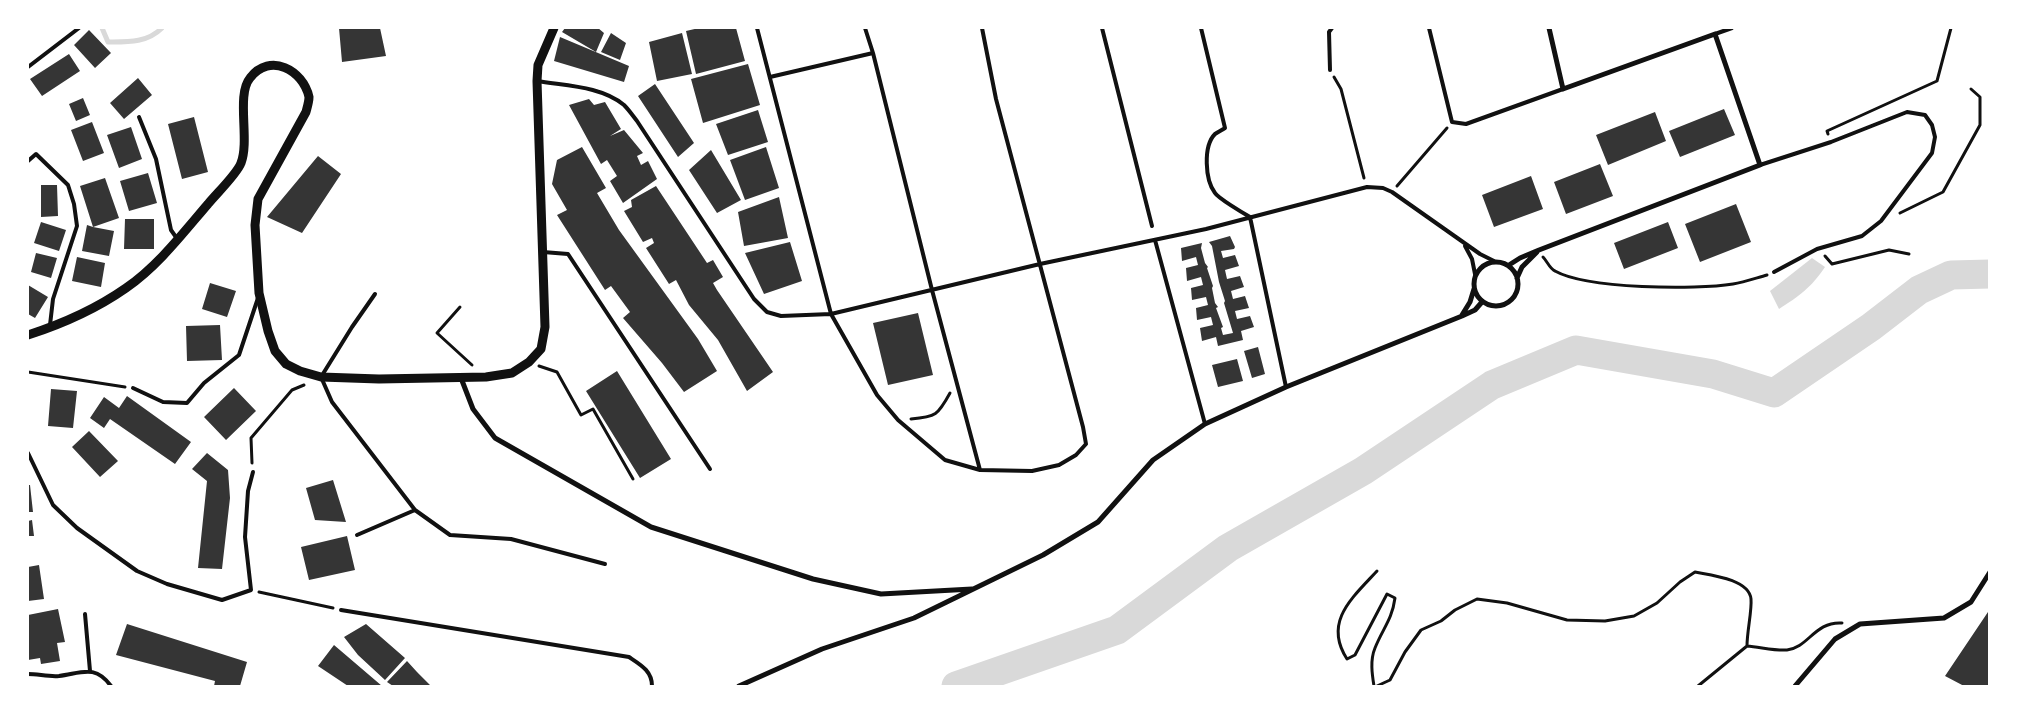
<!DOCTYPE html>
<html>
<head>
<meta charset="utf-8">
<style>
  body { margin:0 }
  #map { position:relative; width:2017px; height:714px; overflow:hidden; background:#fff; font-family:Karla,sans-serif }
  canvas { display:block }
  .frame { position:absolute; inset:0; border:29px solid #fff; pointer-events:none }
</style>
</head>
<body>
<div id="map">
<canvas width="2017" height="714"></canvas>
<div class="frame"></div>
</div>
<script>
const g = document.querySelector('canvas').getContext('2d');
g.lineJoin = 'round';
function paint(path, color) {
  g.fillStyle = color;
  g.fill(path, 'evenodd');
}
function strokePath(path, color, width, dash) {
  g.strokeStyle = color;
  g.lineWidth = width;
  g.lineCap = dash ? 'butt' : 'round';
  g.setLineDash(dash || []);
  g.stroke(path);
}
const water = new Path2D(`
  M1812,258L1825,267C1811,288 1799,296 1779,309L1770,291Z`);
const stream = new Path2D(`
  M102,28L108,42C128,42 147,43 162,28`);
const river = new Path2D(`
  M956,686L1117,630L1228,548L1363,471L1492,385L1576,350L1713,374L1774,393L1871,327L1919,290L1951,275L1990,274`);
const building = new Path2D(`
  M339,28H380L386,56L342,62Z
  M565,28H598L604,33L596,52L562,32Z
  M699,28H736L745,61L696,74L686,31Z
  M89,30L111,53L95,68L74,45Z
  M611,33L626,43L620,60L601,52Z
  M682,33L692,74L657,81L649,42Z
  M560,37L629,66L624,82L554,61Z
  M69,54L80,71L42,96L30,79Z
  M748,64L760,105L703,123L691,79Z
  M138,78L152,95L124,119L110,103Z
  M655,84L694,143L678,157L638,96Z
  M83,98L90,115L76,121L69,104Z
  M589,99L594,105L605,102L621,129L610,136L624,130L643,153L637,156L641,165L648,161L657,179L623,203L610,181L617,176L607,160L601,164L569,105Z
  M1724,109L1735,135L1680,157L1669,131Z
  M758,110L768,142L728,155L716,124Z
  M1655,112L1666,141L1608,165L1596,135Z
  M194,117L208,172L182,179L168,124Z
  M92,122L104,153L83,161L71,130Z
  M131,127L142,159L119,168L107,135Z
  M582,147L606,188L597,193L619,230L698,339L717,371L684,392L662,363L623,318L630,312L611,286L605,290L557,215L567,210L552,184L557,160Z
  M766,147L779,188L745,200L730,160Z
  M711,150L741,200L717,213L689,170Z
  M318,156L341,174L302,233L267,217Z
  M1600,164L1613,196L1566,214L1554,182Z
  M148,173L157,203L129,211L120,181Z
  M1531,176L1543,209L1494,227L1482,195Z
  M105,178L119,218L93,227L114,231L109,256L82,251L87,225L93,227L80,186Z
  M41,185H57L58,216L41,217Z
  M656,186L707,263L713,260L723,277L713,283L717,290L773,372L747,391L718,340L689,305L676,280L669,284L646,248L654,243L652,238L643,242L624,211L632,207L631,200Z
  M779,197L788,238L744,246L738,212Z
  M1736,204L1751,242L1700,262L1685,224Z
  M125,219H154V249H124Z
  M41,222L66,230L59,251L34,243Z
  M1668,222L1678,248L1624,269L1614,243Z
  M1230,236L1235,247L1234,249L1221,251L1223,258L1235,255L1239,266L1225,270L1227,279L1240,276L1244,287L1231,291L1233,299L1245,296L1249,308L1235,311L1237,319L1250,316L1254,327L1241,331L1243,340L1218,346L1216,337L1202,341L1200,328L1213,325L1211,317L1197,320L1196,308L1208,305L1206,297L1192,300L1191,288L1203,285L1201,277L1187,281L1186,268L1198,265L1196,257L1182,261L1181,248L1202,243L1201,248L1205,263L1208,267L1207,268L1213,286L1212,288L1215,303L1218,307L1216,308L1223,327L1221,328L1223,335L1233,333L1224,303L1225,301L1219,282L1212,246L1209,242Z
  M790,242L802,281L764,294L745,253Z
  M36,253L57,258L51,278L31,272Z
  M77,257L105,263L101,287L72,281Z
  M210,283L236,291L227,317L202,309Z
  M28,285L48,297L35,318L28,314Z
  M918,313L933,375L888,385L873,323Z
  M220,325L222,360L187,361L186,326Z
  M1258,347L1265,374L1252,378L1244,351Z
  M1237,359L1243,381L1218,387L1212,365Z
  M617,371L671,459L640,478L586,391Z
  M234,388L256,411L226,440L204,417Z
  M51,389L77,391L73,428L48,426Z
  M127,396L191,442L175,464L110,419L104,428L90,418L104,397L119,408Z
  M89,431L118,461L100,477L72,447Z
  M207,453L228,470L230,498L222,569L198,568L207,481L192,469Z
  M333,480L346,522L315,520L306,488Z
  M28,485H30L33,512H28Z
  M32,520L34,536H28V521Z
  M347,536L355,570L309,580L301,547Z
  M39,565L44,599L28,601V567Z
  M58,609L65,642L57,643L60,661L41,664L40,658L28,660V615Z
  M1990,609V686H1964L1945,676Z
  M127,624L247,662L240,686H214L215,681L116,655Z
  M366,624L405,658L385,680L358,655L344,637Z
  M334,645L382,686H348L318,666Z
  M407,661L417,672L431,686H393L387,682Z`);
const path = new Path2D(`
  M1334,77L1341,89L1364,178
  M1828,134L1827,131L1937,81L1951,28
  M1397,186L1447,128
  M1900,213L1943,192L1980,125V97L1971,89
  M1825,256L1832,264L1889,250L1909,254
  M1543,257C1547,261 1550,269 1555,271C1587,289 1696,290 1733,284C1744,282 1756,278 1767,275
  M460,307L437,333L472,365
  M539,366L557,372L581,415L593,409L633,479
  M28,372L125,387
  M911,419C936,417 938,415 950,393
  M252,463L251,438L292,390L304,385
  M259,592L333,608
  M1374,686C1372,674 1370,660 1375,648C1383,628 1392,620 1395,598L1387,594L1355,655L1347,659C1323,622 1352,598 1377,571
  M1377,686L1390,680L1405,652L1421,630L1441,621L1455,610L1477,599L1507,603L1567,620L1605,621L1634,616L1657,603L1680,582L1695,572C1710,575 1749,579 1751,599C1752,611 1747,631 1747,646C1760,647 1775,651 1787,650C1808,648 1815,621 1842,623
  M1698,686L1747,646`);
const service = new Path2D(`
  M757,28L831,314L877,395L898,420L945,460L980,470L1032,471L1059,465L1076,455L1086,444L1083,427L996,99L982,28
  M865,28L873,53L932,290L980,470
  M1102,28L1152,226
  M1201,28L1225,128C1222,130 1218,132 1215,134C1203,146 1205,180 1215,193C1218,198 1243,213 1250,217L1286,387
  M1429,28L1452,122L1466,124L1563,89
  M1715,34L1732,28
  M28,67L79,28
  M1330,70L1329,32L1332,28
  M770,77L873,53
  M537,81C566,86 601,86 624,105C629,110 633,116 637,121L754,299L767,312L781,316L831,314L1040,264L1206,229L1367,187L1383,188L1392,192L1480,254L1494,261
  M139,117L156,159L171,230L178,240
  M28,161L36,154L68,185L74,204L77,226L53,299L50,325
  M1760,165L1831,142L1907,112L1925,115L1932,125L1935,137L1932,153L1881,221L1862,236L1817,249L1774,272
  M1155,240L1205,424
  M1465,246L1472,259L1475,274
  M543,252L568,254L710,469
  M375,294L352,327L321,377L332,402L415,510L450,535L511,539L605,564
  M133,388L163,402L187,403L204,383L239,355L258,298
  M28,453L53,505L77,528L137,571L167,584L222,600L251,590L245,537L248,491L253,472
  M357,535L415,510
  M341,610L629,657C641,665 652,671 652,686
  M85,614L90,671
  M28,674C38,674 49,677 59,676C82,673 95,664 111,686`);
const minor = new Path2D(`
  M1474 284a22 22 0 1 1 44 0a22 22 0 1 1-44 0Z
  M1509,265L1520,258L1539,250L1760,165L1715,34L1563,89L1549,28
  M1517,278L1522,267L1537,252
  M1462,315L1470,302L1474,289
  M461,378L473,409L495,438L651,527L813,579L881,594L972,589
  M739,686L822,649L914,618L1043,555L1098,522L1153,460L1205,424L1286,387L1462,316L1475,310L1482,302
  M1795,686L1835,639L1860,624L1944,618L1971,602L1990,572`);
const tertiary = new Path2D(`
  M28,335C62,324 96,309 126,288C158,266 183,233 208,204C216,194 237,174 241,163C250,140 236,95 250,78C270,52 303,70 309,97C309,102 307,108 306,112L258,199L255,225L259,293L268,331L275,351L286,364L300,371L321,377L379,379L486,377L512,373L529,362L541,349L545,327L537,81L538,65L554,28`);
paint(water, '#d9d9d9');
strokePath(stream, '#d9d9d9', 5);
strokePath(river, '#d9d9d9', 29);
paint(building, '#353535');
strokePath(path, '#111', 3);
strokePath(service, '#111', 4);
strokePath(minor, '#111', 5);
strokePath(tertiary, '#111', 9);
</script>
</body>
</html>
